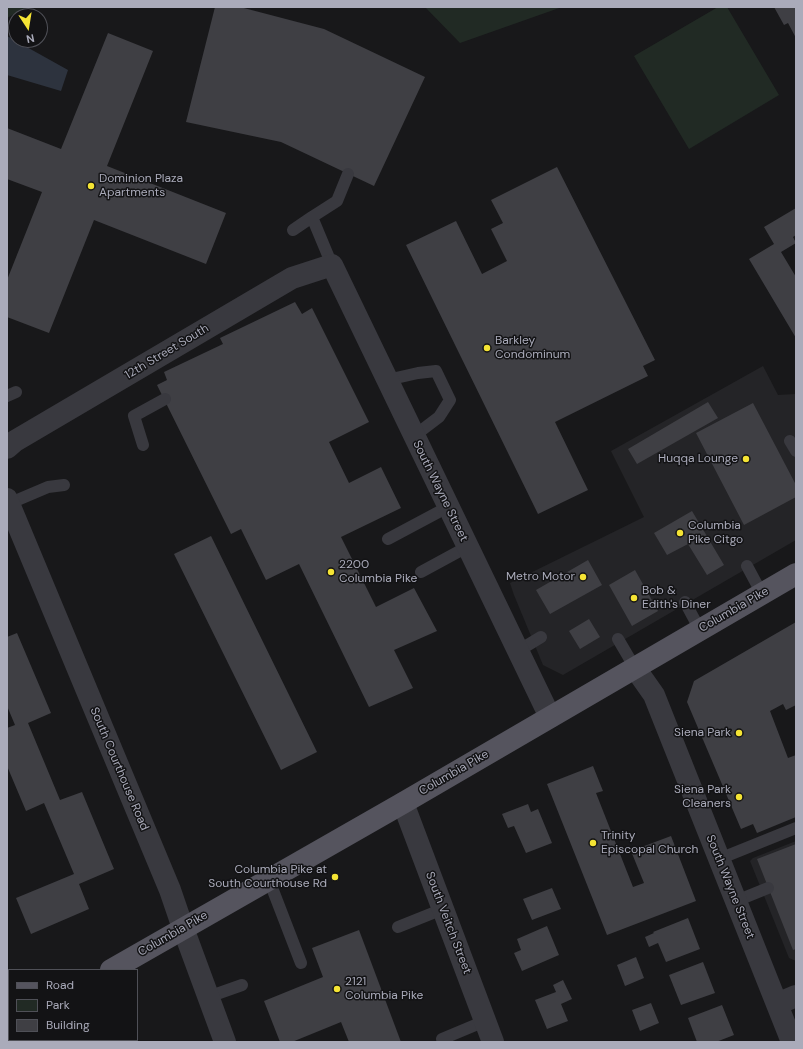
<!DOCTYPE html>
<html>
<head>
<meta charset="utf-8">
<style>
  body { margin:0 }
  #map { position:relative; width:803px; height:1049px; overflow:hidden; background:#18181a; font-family:"DM Sans",sans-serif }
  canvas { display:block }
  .frame { position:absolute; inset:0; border:8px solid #aaabba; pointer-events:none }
  .legend { position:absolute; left:8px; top:969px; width:130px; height:72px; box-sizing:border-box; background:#131315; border:1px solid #4f5057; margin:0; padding:5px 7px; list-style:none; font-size:12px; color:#aaabba }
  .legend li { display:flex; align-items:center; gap:8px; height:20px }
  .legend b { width:20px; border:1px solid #4f5057 }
  .north { position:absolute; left:8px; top:8px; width:40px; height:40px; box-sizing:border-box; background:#131315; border:1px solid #4f5057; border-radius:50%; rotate:168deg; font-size:11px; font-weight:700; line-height:16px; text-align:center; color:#aaabba }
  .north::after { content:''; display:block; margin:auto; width:14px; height:18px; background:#f5e434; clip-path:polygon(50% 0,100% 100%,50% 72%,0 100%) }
</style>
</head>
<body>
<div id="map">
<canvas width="803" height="1049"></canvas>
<div class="frame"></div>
<ul class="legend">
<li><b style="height:5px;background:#55545e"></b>Road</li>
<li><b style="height:11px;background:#212a24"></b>Park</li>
<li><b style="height:11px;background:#3f3f44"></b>Building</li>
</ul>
<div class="north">N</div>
</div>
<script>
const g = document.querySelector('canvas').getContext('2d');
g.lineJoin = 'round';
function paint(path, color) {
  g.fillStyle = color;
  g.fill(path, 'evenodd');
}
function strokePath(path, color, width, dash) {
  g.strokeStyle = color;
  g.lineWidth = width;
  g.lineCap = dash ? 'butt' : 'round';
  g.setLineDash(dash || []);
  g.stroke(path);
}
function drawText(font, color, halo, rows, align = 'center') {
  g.font = font + ' "DM Sans",sans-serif';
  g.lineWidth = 3;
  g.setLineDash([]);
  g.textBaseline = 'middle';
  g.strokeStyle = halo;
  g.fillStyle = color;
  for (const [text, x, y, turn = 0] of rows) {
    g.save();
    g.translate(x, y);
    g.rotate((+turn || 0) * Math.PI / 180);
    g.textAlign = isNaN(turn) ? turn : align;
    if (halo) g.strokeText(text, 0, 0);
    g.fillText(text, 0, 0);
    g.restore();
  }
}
const built = new Path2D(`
  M763,366L778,395L796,394V540L563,675L543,665L514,595L510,583L644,517L611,451Z
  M796,841V961L789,958L750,861L753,858Z`);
const green = new Path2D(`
  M7,7H27L7,18Z
  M425,7H562L460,43Z
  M718,7H727L779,95L689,149L634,56Z`);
const water = new Path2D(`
  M7,36L68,70L61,91L7,75Z`);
const building = new Path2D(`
  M215,7H240L324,29L425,77L374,186L281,142L186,122Z
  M774,7H796V38L788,23L784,25Z
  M108,33L153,51L107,166L226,213L206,264L94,220L49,333L7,317V280L42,192L7,179V128L61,149Z
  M557,167L655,360L643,366L648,376L555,422L588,490L538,514L406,245L456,221L482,274L507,261L491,229L503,223L491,200Z
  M796,208V235L793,237L796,243L781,252L796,277V338L749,259L774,244L764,227Z
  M295,302L302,314L312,308L369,422L329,442L349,483L381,467L401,508L341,537L376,607L414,588L437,631L394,650L413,688L369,707L299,564L266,580L241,529L231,534L157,385L167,380L164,372L223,344L220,338Z
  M708,402L718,418L637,464L628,449Z
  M753,403L796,485V497L744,525L696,433Z
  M692,511L724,565L707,575L688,544L667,555L654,533Z
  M211,536L317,752L281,770L174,554Z
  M588,560L602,585L550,614L536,590Z
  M635,570L658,611L632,626L609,585Z
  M589,619L600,637L580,649L569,631Z
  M796,622V705L786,710L783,704L770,711L788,758L796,755V817L757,833L753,824L741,829L687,702L694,681Z
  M17,633L51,713L28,723L60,800L82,792L114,869L79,884L89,909L31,934L16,898L74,874L44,803L26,811L7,766V728L15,725L7,706V637Z
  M593,766L603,791L596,793L633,887L644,883L631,851L671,836L696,901L607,935L547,784Z
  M528,804L531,812L538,809L552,843L526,853L514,826L508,828L502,814Z
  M796,844V949L793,950L757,859Z
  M552,888L561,909L532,920L523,899Z
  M688,918L700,949L666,962L658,943L649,947L645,937L654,933L653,932Z
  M547,926L559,955L522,971L514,953L521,950L517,939Z
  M359,930L401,1042H349L341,1022L292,1042H280L264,1001L323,977L312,948Z
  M636,957L644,978L625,986L617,965Z
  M703,962L715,993L681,1005L669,975Z
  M563,980L572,999L561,1004L568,1021L547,1029L535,1000L556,992L553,985Z
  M651,1003L659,1023L640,1031L632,1010Z
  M722,1005L734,1035L716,1042H697L688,1018Z`);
const service = new Path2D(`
  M293,230L312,217
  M332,265L312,217L337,201L348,174
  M387,380L418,373L436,371L450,400L439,417L414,436
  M7,396L16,392
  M790,441L796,451
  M143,445L134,416L165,399
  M8,504L48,487L64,485
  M388,539L448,507
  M747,566L762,594
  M421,572L467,547
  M685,602L700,630
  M618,639L635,668
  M518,651L541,637
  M719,859L796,828
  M269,880L301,963
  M736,901L768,888
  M398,927L443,909
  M208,997L242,985
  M442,1039L485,1021`);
const minor = new Path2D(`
  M7,448L15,441L292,278L332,265L550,717
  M7,499L170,890L183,928
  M635,668L654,695L792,1042
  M403,803L493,1042
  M777,1004L796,996`);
const tertiary = new Path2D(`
  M183,928L225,1042`);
const primary = new Path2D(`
  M111,970L403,803L796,574
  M7,1030L9,1029`);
const markers = [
  [91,186,4,"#f5e434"],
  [487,348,4,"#f5e434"],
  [746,459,4,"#f5e434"],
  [680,533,4,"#f5e434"],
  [331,572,4,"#f5e434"],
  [583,577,4,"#f5e434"],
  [634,598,4,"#f5e434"],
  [739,733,4,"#f5e434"],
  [739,797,4,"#f5e434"],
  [593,843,4,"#f5e434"],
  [335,877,4,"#f5e434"],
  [337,989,4,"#f5e434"]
];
const poiNames = [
  ["Dominion Plaza",99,179],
  ["Apartments",99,193],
  ["Barkley",495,341],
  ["Condominum",495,355],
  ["Huqqa Lounge",738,459,"right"],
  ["Columbia",688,526],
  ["Pike Citgo",688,540],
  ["2200",339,565],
  ["Columbia Pike",339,579],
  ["Metro Motor",575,577,"right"],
  ["Bob &",642,591],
  ["Edith's Diner",642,605],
  ["Siena Park",731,733,"right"],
  ["Siena Park",731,790,"right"],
  ["Cleaners",731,804,"right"],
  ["Trinity",601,836],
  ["Episcopal Church",601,850],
  ["Columbia Pike at",327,870,"right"],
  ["South Courthouse Rd",327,884,"right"],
  ["2121",345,982],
  ["Columbia Pike",345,996]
];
const streetNames = [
  ["12th Street South",167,352,-31],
  ["South Wayne Street",440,491,64],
  ["Columbia Pike",734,610,-30],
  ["South Courthouse Road",119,769,67],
  ["Columbia Pike",454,773,-30],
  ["South Wayne Street",730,887,68],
  ["South Veitch Street",448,923,69],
  ["Columbia Pike",173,934,-30]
];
paint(built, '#242427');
paint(green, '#212a24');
paint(water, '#2d333e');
paint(building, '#3f3f44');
strokePath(service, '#39393f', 12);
strokePath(minor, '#39393f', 22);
strokePath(tertiary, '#39393f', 22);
strokePath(primary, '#55545e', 22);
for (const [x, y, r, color] of markers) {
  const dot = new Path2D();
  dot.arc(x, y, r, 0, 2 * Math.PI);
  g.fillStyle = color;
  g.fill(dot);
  strokePath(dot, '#131315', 1.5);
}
drawText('12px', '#aaabba', '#131315', poiNames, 'left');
drawText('12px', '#aaabba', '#131315', streetNames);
</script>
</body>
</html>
